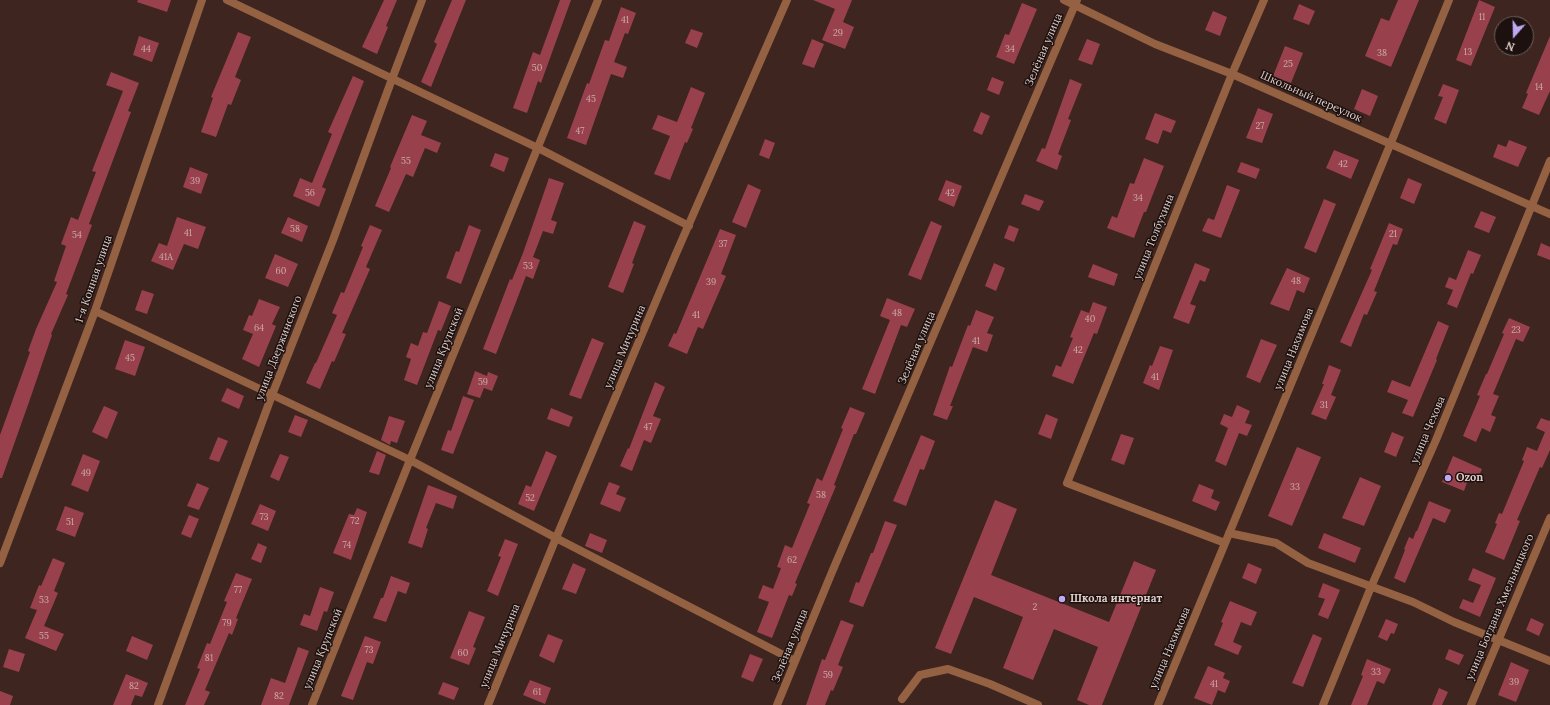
<!DOCTYPE html>
<html>
<head>
<meta charset="utf-8">
<style>
  body { margin:0 }
  #map { position:relative; width:1550px; height:705px; overflow:hidden; background:#3e251f; font-family:Lora,serif }
  canvas { display:block }
  .north { position:absolute; left:1494px; top:16px; width:40px; height:40px; box-sizing:border-box; background:#1d110f; border:1px solid #6b5d5a; border-radius:50%; rotate:200deg; font-size:11px; font-weight:700; line-height:16px; text-align:center; color:#dfceca }
  .north::after { content:''; display:block; margin:auto; width:14px; height:18px; background:#bfa9f4; clip-path:polygon(50% 0,100% 100%,50% 72%,0 100%) }
</style>
</head>
<body>
<div id="map">
<canvas width="1550" height="705"></canvas>
<div class="north">N</div>
</div>
<script>
const g = document.querySelector('canvas').getContext('2d');
g.lineJoin = 'round';
function paint(path, color) {
  g.fillStyle = color;
  g.fill(path, 'evenodd');
}
function strokePath(path, color, width, dash) {
  g.strokeStyle = color;
  g.lineWidth = width;
  g.lineCap = dash ? 'butt' : 'round';
  g.setLineDash(dash || []);
  g.stroke(path);
}
function drawText(font, color, halo, rows, align = 'center') {
  g.font = font + ' Lora,serif';
  g.lineWidth = 3;
  g.setLineDash([]);
  g.textBaseline = 'middle';
  g.strokeStyle = halo;
  g.fillStyle = color;
  for (const [text, x, y, turn = 0] of rows) {
    g.save();
    g.translate(x, y);
    g.rotate((+turn || 0) * Math.PI / 180);
    g.textAlign = isNaN(turn) ? turn : align;
    if (halo) g.strokeText(text, 0, 0);
    g.fillText(text, 0, 0);
    g.restore();
  }
}
const building = new Path2D(`
  M138,0H171L167,12L137,2Z
  M384,0H397L386,26L388,27L377,54L362,47Z
  M452,0H466L431,87L421,82L437,44L434,42Z
  M560,0H571L541,83L538,81L527,113L513,108L533,52L540,55Z
  M813,0H852L843,22L854,27L845,49L822,40L835,9Z
  M1398,0H1419L1391,67L1365,56L1381,18L1389,21Z
  M1479,0L1495,7L1471,66L1456,60Z
  M1022,3L1037,9L1014,64L996,57L1005,34L1009,35Z
  M1299,4L1315,11L1309,25L1293,19Z
  M621,7L636,13L628,34L625,33L614,62L627,67L623,78L611,74L586,145L567,138L587,83L589,84L605,40L609,41Z
  M1213,11L1227,17L1220,36L1205,30Z
  M691,29L703,33L697,48L685,43Z
  M238,32L251,37L235,77L241,80L231,105L228,104L216,137L201,132L213,98L211,97Z
  M139,36L159,43L152,62L133,55Z
  M1550,36V91L1539,115L1522,108L1528,94L1526,93Z
  M812,39L824,44L814,68L802,64Z
  M1087,39L1100,44L1092,65L1078,60Z
  M1285,46L1303,53L1291,83L1273,76Z
  M111,72L139,83L128,111L131,112L89,224L92,225L66,294L68,295L51,334L52,335L29,402L2,478H0V435L30,352L28,351L36,329L57,282L54,281L66,246L61,244L71,217L78,220L96,172L92,171L123,91L106,85Z
  M353,76L364,81L322,187L326,189L319,207L293,196L300,178L312,183L332,134L328,132Z
  M992,77L1004,82L999,95L987,90Z
  M1070,79L1082,84L1068,119L1071,120L1058,154L1062,156L1057,170L1036,161L1042,148L1045,149Z
  M1443,84L1459,90L1446,124L1434,119L1443,97L1438,96Z
  M691,87L705,93L691,128L693,129L687,143L685,142L670,180L654,174L670,136L652,129L658,115L677,122Z
  M1362,89L1378,96L1370,116L1354,109Z
  M1258,108L1273,114L1262,143L1246,138Z
  M981,112L990,116L982,135L973,131Z
  M1155,113L1176,121L1171,133L1163,130L1158,144L1145,139Z
  M412,115L427,121L421,135L441,143L437,153L425,148L413,177L406,174L389,212L375,206L391,168L390,167Z
  M765,139L775,143L769,159L759,155Z
  M1509,140L1527,147L1518,167L1493,157L1498,144L1506,147Z
  M1334,150L1359,160L1351,179L1326,168Z
  M495,153L509,158L504,172L490,166Z
  M1144,158L1164,166L1146,212H1144L1134,238L1107,228L1112,216L1117,218L1130,183L1134,184Z
  M1241,162L1260,169L1256,179L1237,172Z
  M190,167L208,174L201,194L183,187Z
  M549,178L564,183L551,220L557,222L553,234L543,231L533,257L540,260L533,279L526,276L496,354L483,349L510,279L512,280L523,253Z
  M1408,178L1422,184L1414,204L1400,198Z
  M946,180L962,186L954,207L938,200Z
  M748,184L761,190L746,228L732,222Z
  M1227,185L1240,190L1221,238L1202,231L1208,218L1214,220Z
  M1025,194L1044,201L1039,211L1021,204Z
  M1324,199L1336,204L1316,253L1304,248Z
  M1481,211L1496,217L1489,233L1474,227Z
  M177,217L206,227L198,249L184,244L173,270L151,261L159,243L167,246Z
  M288,217L308,226L302,242L281,233Z
  M634,221L646,226L632,263L634,264L623,293L608,287Z
  M931,221L942,226L921,280L908,275Z
  M1389,223L1403,229L1397,245L1393,244L1374,291L1377,292L1367,315L1364,314L1351,347L1340,342L1372,270L1370,269Z
  M370,225L382,230L366,267L370,269L342,333L346,334L334,362L332,361L320,389L306,383L315,363H316L337,315L332,313L341,292L344,293L363,247L361,246Z
  M469,225L481,230L461,284L446,278L456,251L459,252Z
  M1009,225L1019,229L1014,242L1004,238Z
  M720,229L736,235L721,274L726,276L703,329L698,327L687,354L668,346L674,333L676,334Z
  M1541,243L1550,247V260L1537,255Z
  M1468,250L1481,255L1473,274L1471,273L1457,308L1447,304L1453,290L1445,287L1449,277L1456,280Z
  M275,254L298,264L288,287L265,278Z
  M994,263L1005,268L996,291L985,286Z
  M1195,263L1210,269L1205,282L1200,280L1190,304L1196,306L1189,324L1173,318Z
  M1093,264L1118,274L1114,286L1088,277Z
  M1287,268L1310,278L1304,293L1297,290L1289,311L1270,304Z
  M142,290L154,294L147,314L135,310Z
  M887,298L915,309L907,327L901,325L875,394L862,389L890,320L880,316Z
  M259,299L280,307L272,324L276,326L259,367L242,359L253,334L243,330L249,315L252,316Z
  M439,301L451,306L441,331L438,330L417,385L404,380L411,359L406,357L411,343L418,346L423,332L427,333Z
  M1093,302L1107,307L1097,334L1094,333L1073,384L1052,376L1056,365L1061,367L1073,338L1070,337L1081,310L1089,313Z
  M976,310L994,317L987,333L993,335L987,352L973,347L950,406H953L947,420L933,415L950,366L952,367L968,325L970,326Z
  M1509,318L1530,327L1523,342L1516,339L1493,394L1499,396L1491,415L1496,417L1490,432L1482,428L1476,442L1463,436L1480,396L1477,395L1486,374H1487L1504,334L1502,333Z
  M1438,321L1449,326L1436,359L1437,360L1413,417L1402,413L1408,400L1387,392L1392,380L1410,387Z
  M592,338L604,343L581,399L569,395Z
  M1261,339L1277,345L1260,383L1246,377Z
  M125,340L145,347L135,376L115,369Z
  M1160,346L1173,350L1159,390L1143,383L1150,365L1152,366Z
  M1329,365L1341,370L1331,395L1336,397L1326,420L1311,414L1324,384H1322Z
  M475,371L487,376L488,372L498,376L492,391L484,388L480,398L467,394Z
  M655,382L665,387L653,416L661,419L651,443L644,440L632,471L620,466L628,448L629,449Z
  M227,388L244,396L239,409L221,401Z
  M463,396L474,400L453,454L441,450L448,430L451,431Z
  M1237,405L1250,411L1245,423L1252,425L1247,436L1239,433L1226,466L1215,461L1228,428L1220,424L1224,414L1232,417Z
  M104,406L118,412L107,439L92,432Z
  M850,407L865,413L856,434H854L834,485L836,486L795,583L797,584L792,596L789,595L772,638L757,632L769,602L758,598L763,585L773,589L781,568L777,567L785,545L792,548L810,504L807,503L817,478L822,481L843,429L841,428Z
  M551,408L573,417L569,427L547,419Z
  M1046,414L1058,419L1051,439L1038,434Z
  M295,415L308,420L301,437L288,432Z
  M389,416L405,421L397,443L391,441L390,445L381,440Z
  M1541,418L1549,421L1550,420V450L1542,468L1540,467L1517,520L1520,521L1504,560L1485,552L1497,524L1495,523L1499,513L1502,514L1524,461L1522,460L1527,447L1537,451L1545,432L1536,428Z
  M1392,432L1404,437L1396,457L1384,452Z
  M1121,434L1134,438L1124,465L1111,460Z
  M921,435L935,441L924,470L920,469L906,506L893,501Z
  M218,437L228,441L219,462L209,459Z
  M1297,447L1321,457L1292,526L1268,516Z
  M377,451L386,455L379,475L369,472Z
  M546,451L557,456L534,511L518,504L526,485L531,487Z
  M83,454L100,461L88,492L71,485Z
  M280,454L289,457L279,481L270,477Z
  M1453,456L1482,469L1476,483L1468,480L1464,491L1442,482Z
  M1360,477L1381,486L1364,526L1342,518Z
  M609,482L620,486L616,494L626,498L620,512L600,504Z
  M197,483L209,488L199,510L187,506Z
  M1199,484L1214,490L1211,498L1220,502L1216,511L1192,501Z
  M428,485L457,496L453,509L436,503L426,528L428,529L422,548L408,543Z
  M995,500L1017,509L991,575L1109,622L1134,561L1156,570L1102,705H1089L1077,700L1098,647L1054,629L1033,680L1003,668L1023,617L974,597L951,654L935,648Z
  M1429,501L1451,510L1445,523L1433,518L1405,583L1394,578L1405,550L1404,549L1409,537L1413,539L1416,531H1417Z
  M260,504L276,511L268,531L251,524Z
  M65,506L84,513L75,537L56,530Z
  M357,508L367,512L351,560L333,553L349,514L354,515Z
  M189,515L199,519L191,538L181,534Z
  M885,521L897,525L863,607L849,602L856,582L859,583L871,553H873Z
  M590,533L607,540L602,553L585,546Z
  M1324,533L1361,548L1355,563L1318,548Z
  M505,539L518,544L498,596L487,591L501,557L498,556Z
  M258,543L267,547L261,563L251,559Z
  M53,558L65,563L54,591L58,593L44,626L64,634L56,651L25,638L37,610L30,608L39,585L41,586Z
  M573,563L586,569L576,594L562,589Z
  M1248,563L1262,569L1256,584L1242,578Z
  M1473,568L1496,578L1480,617L1459,608L1463,599L1473,603L1481,585L1468,580Z
  M236,573L252,579L236,618L238,619L232,635L229,633L205,690L210,692L204,705H185L200,669L197,668L207,643L210,644L227,602L224,601Z
  M391,576L410,583L406,594L398,591L386,622L373,618L381,598H383Z
  M1323,583L1340,590L1328,619L1318,615L1325,599L1318,597Z
  M320,587L334,592L327,612L324,611L317,631L300,625L304,614L310,616Z
  M1230,601L1257,612L1251,626L1241,622L1233,642L1242,646L1238,655L1214,645L1223,623L1221,622Z
  M469,611L485,617L473,647L476,648L469,665L450,658Z
  M1531,618L1544,624L1539,636L1526,630Z
  M1386,619L1398,624L1394,634L1391,633L1387,641L1378,637Z
  M841,620L854,625L838,665L843,667L833,691L831,690L825,705H806L822,659L825,660Z
  M548,634L563,640L554,663L539,656Z
  M1313,634L1322,638L1303,687L1292,683Z
  M132,636L153,645L147,660L126,651Z
  M365,636L381,642L373,664L367,662L353,700L341,696Z
  M298,647L309,651L289,705H261L271,678L285,683Z
  M9,649L25,654L19,672L3,667Z
  M1449,649L1464,655L1459,665L1445,659Z
  M750,654L763,659L753,682L741,677Z
  M1367,659L1391,669L1384,684L1377,681L1367,705H1351L1363,676L1361,675Z
  M1511,662L1529,670L1516,702L1498,695Z
  M1208,666L1225,673L1223,678L1230,681L1225,693L1218,690L1212,705L1194,698Z
  M126,674L148,683L142,697L135,695L131,705H113Z
  M530,680L551,688L545,704L523,695Z
  M443,682L459,688L454,700L438,694Z
  M1439,688L1448,692L1442,705H1432Z
  M0,691L13,696L10,705H0Z`);
const minor = new Path2D(`
  M227,0L538,148L689,226
  M1064,0L1155,44L1232,74L1550,214
  M95,311L410,460L556,538L795,661
  M1229,533L1276,543L1308,563L1413,602L1454,622L1550,661
  M1225,543L1067,483L1232,74L1264,0
  M0,563L95,311L202,0
  M902,699L920,675L948,669L990,684L1038,705
  M158,705L272,395L333,240L392,79L422,0
  M312,705L410,460L598,0
  M488,705L556,538L675,256L787,0
  M777,705L832,572L1077,0
  M1158,705L1390,145L1449,0
  M1323,705L1371,587L1436,440L1550,161
  M1471,705L1550,518`);
const markers = [
  [1448,478,4,"#bfa9f4"],
  [1062,599,4,"#bfa9f4"]
];
const numberNames = [
  ["11",1482,17],
  ["41",625,20],
  ["29",838,33],
  ["44",146,49],
  ["34",1010,49],
  ["13",1468,52],
  ["38",1382,53],
  ["25",1288,64],
  ["50",537,68],
  ["14",1539,87],
  ["45",591,99],
  ["27",1260,126],
  ["47",580,131],
  ["55",406,161],
  ["42",1343,164],
  ["39",195,181],
  ["56",310,193],
  ["42",950,193],
  ["34",1138,198],
  ["58",295,229],
  ["41",188,233],
  ["21",1393,234],
  ["54",77,235],
  ["37",723,244],
  ["41А",166,257],
  ["53",528,266],
  ["60",281,271],
  ["48",1296,281],
  ["39",711,282],
  ["48",897,313],
  ["41",696,315],
  ["40",1090,319],
  ["64",259,328],
  ["23",1516,330],
  ["41",976,341],
  ["42",1078,350],
  ["45",130,358],
  ["41",1155,377],
  ["59",483,382],
  ["31",1324,405],
  ["47",648,427],
  ["49",86,473],
  ["33",1295,487],
  ["58",821,495],
  ["52",530,498],
  ["73",264,517],
  ["72",355,521],
  ["51",70,522],
  ["74",347,545],
  ["62",792,560],
  ["77",238,590],
  ["53",44,600],
  ["2",1035,607],
  ["79",227,623],
  ["55",44,636],
  ["73",369,650],
  ["60",463,653],
  ["81",209,658],
  ["33",1376,672],
  ["59",828,675],
  ["39",1514,682],
  ["41",1214,684],
  ["82",134,686],
  ["61",537,692],
  ["82",279,696]
];
const streetNames = [
  ["Зелёная улица",1044,50,-67],
  ["Школьный переулок",1311,97,24],
  ["улица Толбухина",1154,237,-68],
  ["1-я Конная улица",94,279,-71],
  ["улица Мичурина",625,347,-67],
  ["улица Дзержинского",279,348,-69],
  ["улица Крупской",444,348,-68],
  ["Зелёная улица",917,348,-67],
  ["улица Нахимова",1294,349,-68],
  ["улица Чехова",1428,430,-67],
  ["улица Богдана Хмельницкого",1500,607,-67],
  ["улица Мичурина",500,646,-68],
  ["Зелёная улица",790,646,-68],
  ["улица Нахимова",1170,648,-67],
  ["улица Крупской",323,649,-68]
];
const poiNames = [
  ["Ozon",1456,478],
  ["Школа интернат",1070,599]
];
paint(building, '#98414d');
strokePath(minor, '#946142', 8);
for (const [x, y, r, color] of markers) {
  const dot = new Path2D();
  dot.arc(x, y, r, 0, 2 * Math.PI);
  g.fillStyle = color;
  g.fill(dot);
  strokePath(dot, '#1d110f', 1.5);
}
drawText('9px', '#cdabab', null, numberNames);
drawText('11px', '#dfceca', '#1d110f', streetNames);
drawText('bold 11px', '#dfceca', '#1d110f', poiNames, 'left');
</script>
</body>
</html>
